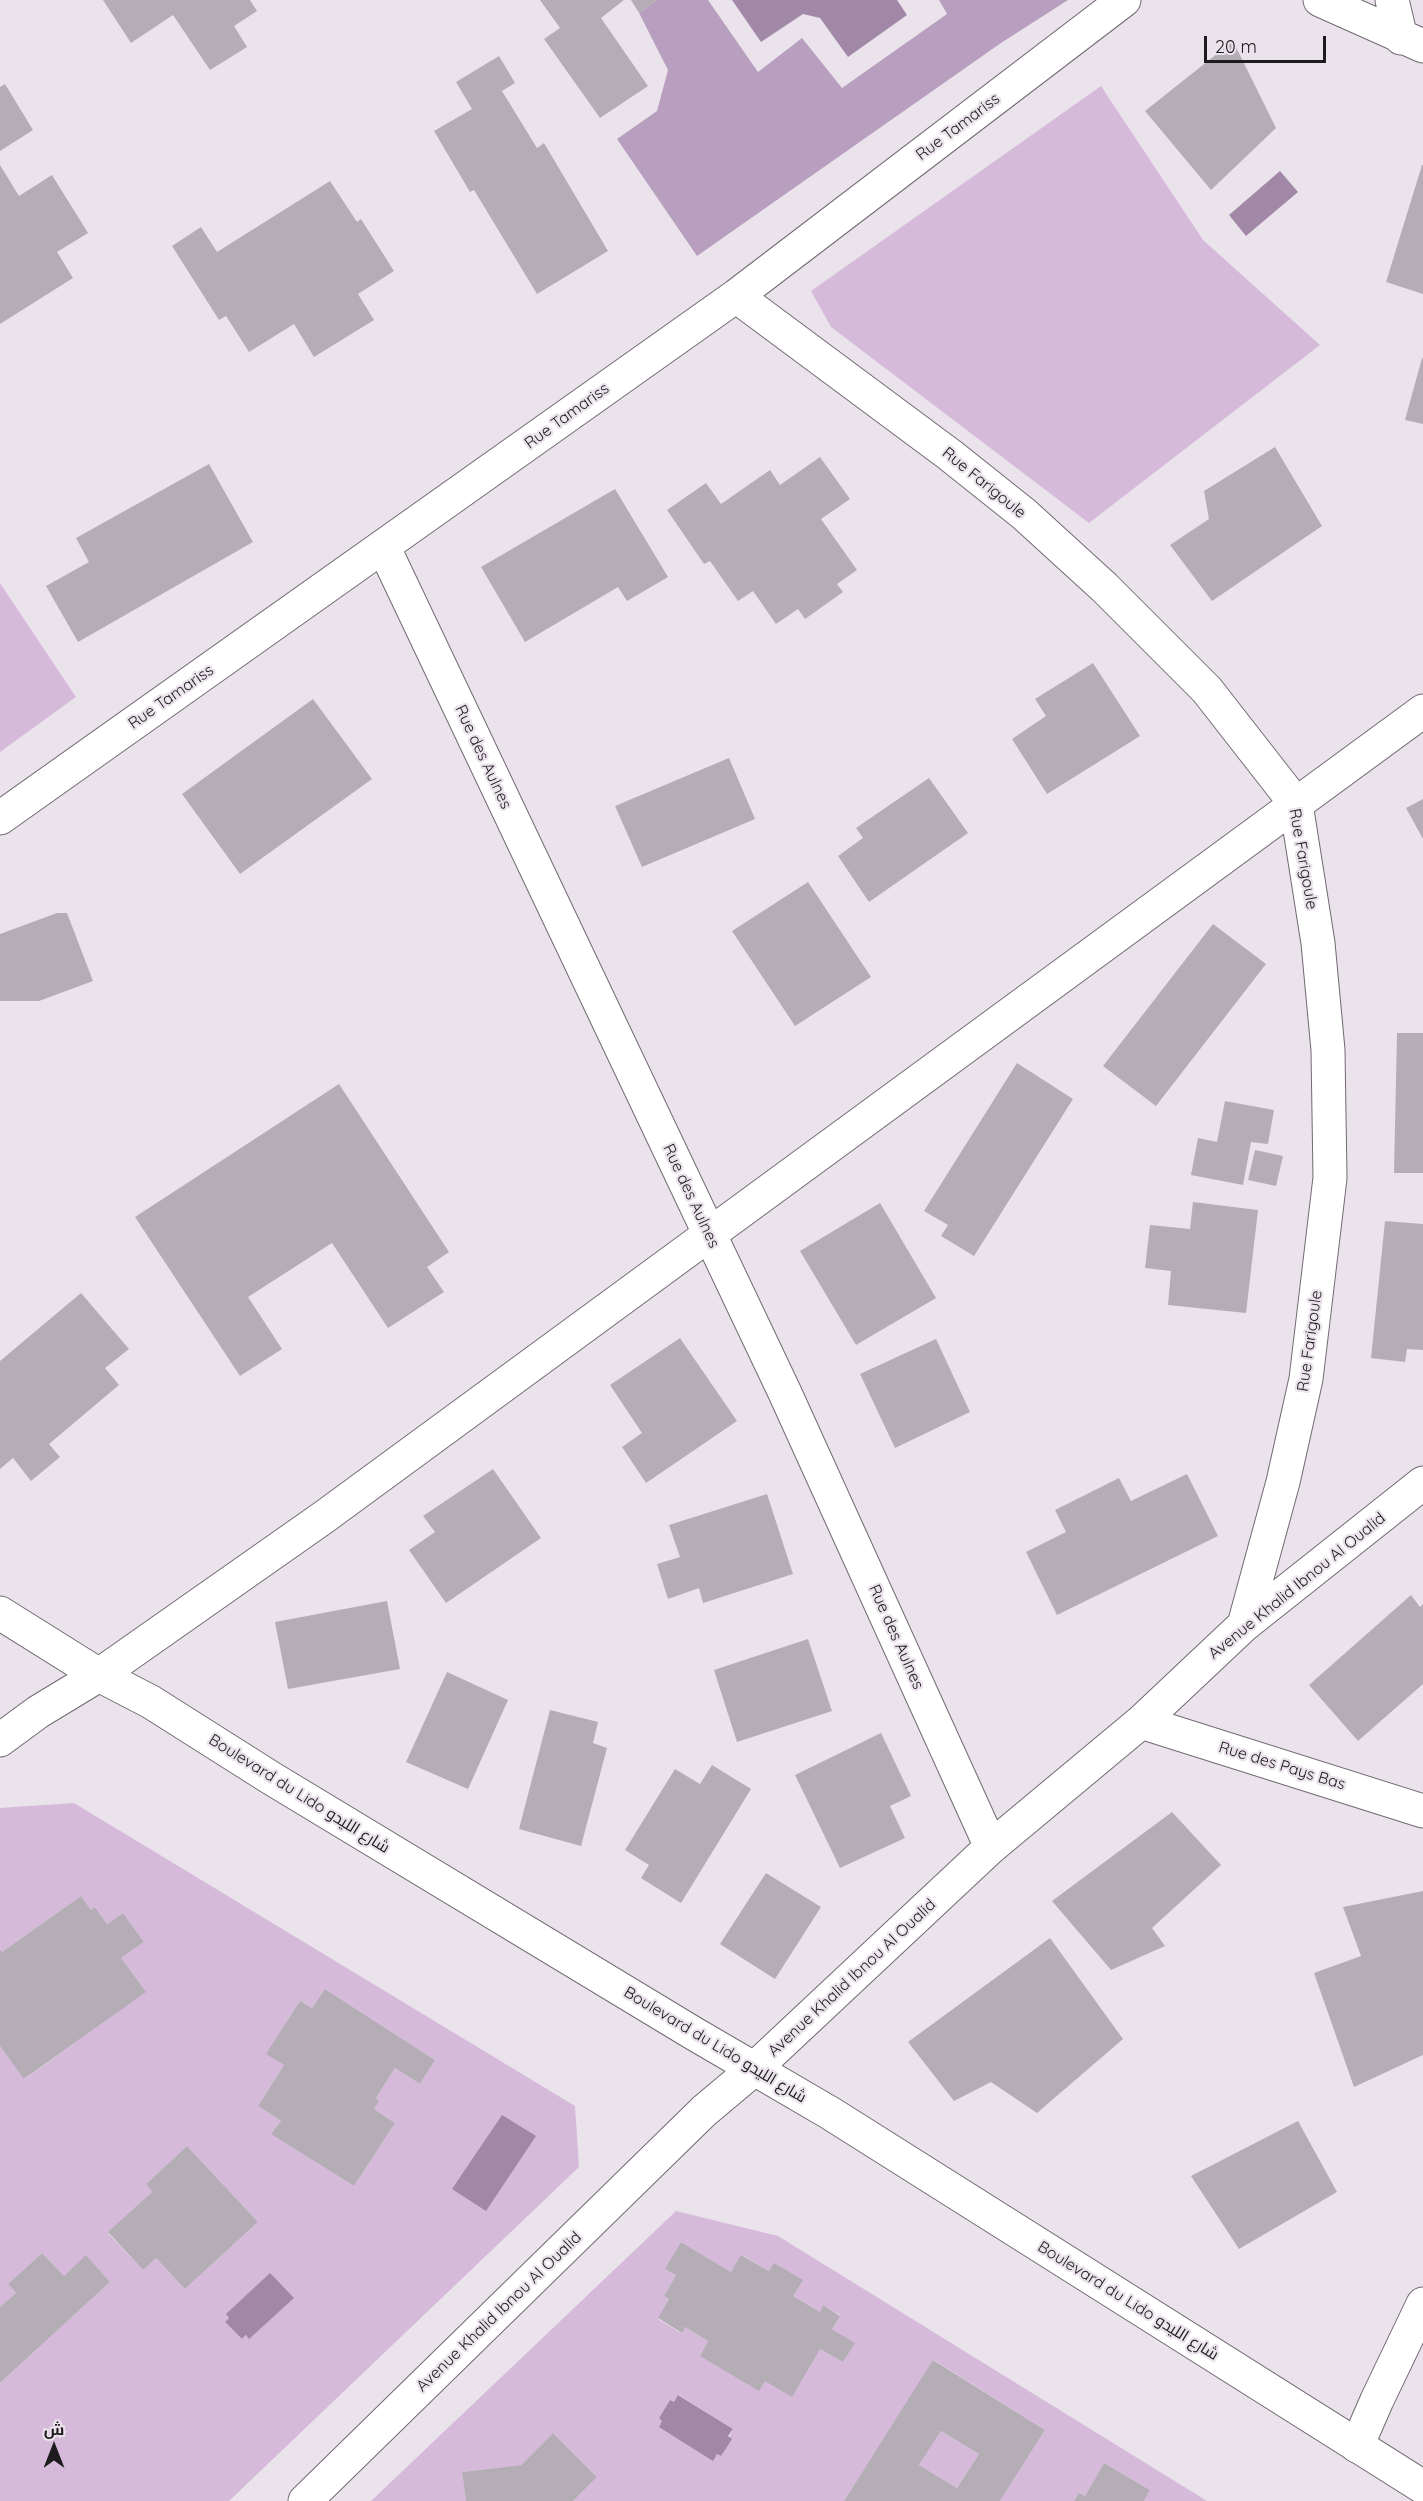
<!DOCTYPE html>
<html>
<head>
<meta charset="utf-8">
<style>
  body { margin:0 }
  #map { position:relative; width:1423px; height:2501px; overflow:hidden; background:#ebe3ec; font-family:Quicksand,Cairo,sans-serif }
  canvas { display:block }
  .north { position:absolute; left:24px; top:2417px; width:60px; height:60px; -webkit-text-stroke:4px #ebe3ec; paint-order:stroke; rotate:0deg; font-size:16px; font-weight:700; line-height:24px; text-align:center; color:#1d1b1e }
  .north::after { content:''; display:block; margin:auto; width:21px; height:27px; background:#1d1b1e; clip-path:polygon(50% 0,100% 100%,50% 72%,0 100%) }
  .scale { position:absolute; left:1204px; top:36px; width:122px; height:27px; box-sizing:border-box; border:3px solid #1d1b1e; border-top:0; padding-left:8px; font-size:18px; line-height:21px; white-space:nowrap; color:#1d1b1e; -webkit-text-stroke:4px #ebe3ec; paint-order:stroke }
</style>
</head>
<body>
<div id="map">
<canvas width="1423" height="2501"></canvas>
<div class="north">ش</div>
<div class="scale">20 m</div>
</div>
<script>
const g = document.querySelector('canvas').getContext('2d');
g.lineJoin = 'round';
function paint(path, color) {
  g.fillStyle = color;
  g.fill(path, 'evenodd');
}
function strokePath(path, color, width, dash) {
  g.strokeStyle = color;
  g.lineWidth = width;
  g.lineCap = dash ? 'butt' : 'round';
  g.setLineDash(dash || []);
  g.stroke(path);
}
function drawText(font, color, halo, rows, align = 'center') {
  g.font = font + ' Quicksand,Cairo,sans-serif';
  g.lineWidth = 4.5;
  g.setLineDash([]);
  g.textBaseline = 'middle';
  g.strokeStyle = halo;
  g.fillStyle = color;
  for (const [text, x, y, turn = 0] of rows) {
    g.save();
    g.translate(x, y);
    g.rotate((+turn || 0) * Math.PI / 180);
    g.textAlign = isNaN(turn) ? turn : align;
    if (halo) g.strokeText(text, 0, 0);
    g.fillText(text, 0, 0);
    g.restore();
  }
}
const green = new Path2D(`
  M1101,86L1203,240L1320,345L1089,523L831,327L811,291Z
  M0,583L76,697L0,752Z
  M74,1803L575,2106L579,2167L229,2501H0V2383L110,2282L86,2256L64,2276L42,2253L8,2284L16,2293L0,2307V2046L25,2079L145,1992L121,1958L144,1942L123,1913L107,1924L95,1907L91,1910L81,1896L2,1952L0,1950V1808ZM325,1989L435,2060L420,2084L395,2068L376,2098L379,2101L374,2109L395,2123L354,2186L272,2134L281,2121L258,2106L284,2065L267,2054L300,2001L312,2008ZM187,2146L258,2222L185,2289L156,2258L143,2270L108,2233L152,2192L146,2184ZM293,2298L242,2339L225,2322L229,2318Z
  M676,2211L778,2236L1207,2501H1144L1150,2490L1104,2463L1085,2496L1079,2493L1074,2501H1000L1045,2430L934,2360L844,2501H573L597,2477L553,2433L521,2465L462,2472L466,2501H371ZM681,2242L731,2272L742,2255L769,2271L774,2264L793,2296L820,2312L824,2306L840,2315L832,2329L854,2343L843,2362L820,2349L765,2381L700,2356L708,2341L685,2327L681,2333L658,2319L669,2299L664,2296L676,2275L666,2269ZM679,2395L733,2429L721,2456L717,2454L713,2460L659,2426L663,2421L659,2418L670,2400L674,2402Z
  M941,2431L979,2454L957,2488L919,2465Z`);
const forest = new Path2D(`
  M657,0H708L758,72L802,38L842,88L947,14L939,0H1068L1001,43L697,256L617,139L657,111L668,70L639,13Z`);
const water = new Path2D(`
  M732,0H897L907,15L848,57L820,18L803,14L761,42Z
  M1280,171L1298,192L1246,236L1229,215Z
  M502,2115L536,2136L486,2211L452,2189Z
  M270,2273L294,2298L249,2339L246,2335L242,2339L225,2322L229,2318L226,2314Z
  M678,2395L733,2429L728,2436L732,2439L721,2456L717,2454L713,2461L659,2427L662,2421L659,2418L670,2400L674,2402Z`);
const building = new Path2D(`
  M103,0H250L257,11L234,26L247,47L210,70L173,15L131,43Z
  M540,0H624L601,18L648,86L600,118L544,39L560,28Z
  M631,0H657L639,13Z
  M1233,41L1276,128L1211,190L1145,111Z
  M499,56L515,83L502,91L537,148L544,143L608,251L537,294L474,190L470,192L434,131L472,109L456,82Z
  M5,84L33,130L0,151V87Z
  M0,165L19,196L52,175L88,233L57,252L73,278L0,324Z
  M1422,165H1423V294L1386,282Z
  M330,181L357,222L361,219L394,271L358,294L374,320L314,357L294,324L249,352L226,316L219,320L172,246L201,227L217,252Z
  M1422,358H1423V424L1405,420Z
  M1275,447L1322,526L1212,601L1170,545L1209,519L1204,491Z
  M820,457L850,499L821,519L857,570L837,584L843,592L805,619L798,609L776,624L753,591L738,601L710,561L704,564L667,510L706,483L721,504L770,470L780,485Z
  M209,464L253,542L78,642L46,586L89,562L76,538Z
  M615,489L668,577L627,601L618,587L525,642L481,567Z
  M1093,663L1140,736L1047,794L1012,739L1046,716L1035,699Z
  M313,699L372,779L240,874L182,794Z
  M729,758L755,819L642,867L615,806Z
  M929,778L968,833L869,902L838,856L863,838L856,828Z
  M1423,799V839L1406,808Z
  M808,882L871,977L795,1026L732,931Z
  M57,913H67L93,981L39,1001H0V934Z
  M1213,924L1266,964L1156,1106L1103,1066Z
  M1397,1033H1423V1173H1394Z
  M1017,1063L1073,1099L974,1256L941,1236L948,1225L924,1211Z
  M339,1084L449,1252L427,1267L444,1292L388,1328L332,1243L248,1297L282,1349L240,1376L135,1217Z
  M1225,1101L1274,1110L1268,1144L1251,1142L1243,1185L1191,1175L1198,1138L1217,1142Z
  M1255,1150L1283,1156L1276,1186L1248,1180Z
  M1193,1202L1258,1210L1246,1313L1168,1305L1171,1271L1145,1268L1150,1225L1190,1229Z
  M880,1203L936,1298L856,1345L800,1251Z
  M1385,1221L1423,1224V1350L1407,1349L1405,1362L1371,1358Z
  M81,1293L129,1349L105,1368L119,1385L49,1444L60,1457L31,1481L13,1458L0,1469V1361Z
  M680,1338L737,1421L646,1483L622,1447L642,1433L610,1385Z
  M936,1339L970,1412L895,1448L860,1374Z
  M493,1469L541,1538L446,1603L409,1550L435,1532L423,1516Z
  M1187,1474L1218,1536L1057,1615L1026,1552L1066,1532L1055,1510L1119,1478L1131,1501Z
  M767,1494L793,1574L703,1603L699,1588L668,1599L657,1564L680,1557L669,1525Z
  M1411,1595L1420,1607L1423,1604V1684L1358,1741L1309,1685Z
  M387,1601L400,1669L288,1689L275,1622Z
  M808,1639L832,1711L737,1742L714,1670Z
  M447,1672L508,1700L468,1789L406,1762Z
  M550,1710L598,1722L593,1743L607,1748L581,1846L519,1829Z
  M881,1733L911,1796L890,1806L905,1838L840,1868L795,1775Z
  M712,1765L751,1789L681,1903L641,1878L649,1865L625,1850L675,1769L700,1784Z
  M1172,1812L1221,1865L1152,1928L1165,1946L1111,1970L1052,1901Z
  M766,1873L821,1907L775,1979L720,1944Z
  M1423,1891V2055L1354,2087L1314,1973L1361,1956L1343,1907Z
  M81,1896L91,1910L95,1907L107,1924L123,1913L144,1942L121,1958L146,1992L24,2079L0,2046V1950L2,1952Z
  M1050,1938L1123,2039L1037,2113L991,2082L954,2101L908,2042Z
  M325,1989L435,2060L420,2084L395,2068L376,2098L379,2101L374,2109L395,2123L354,2186L271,2134L281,2121L258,2106L284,2065L266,2054L300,2001L312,2008Z
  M1298,2121L1337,2192L1239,2249L1191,2176Z
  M187,2146L258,2222L185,2289L156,2258L143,2270L108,2232L152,2192L146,2184Z
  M681,2242L731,2272L741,2255L769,2271L774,2263L803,2280L793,2296L820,2312L823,2305L840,2316L832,2329L855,2343L843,2362L820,2349L792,2397L765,2381L759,2391L700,2356L708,2341L685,2327L682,2333L658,2318L669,2299L664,2296L676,2275L665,2269Z
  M42,2253L64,2276L86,2255L110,2282L0,2383V2307L16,2293L8,2284Z
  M933,2360L1045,2430L1000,2501H844ZM941,2431L979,2454L957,2488L919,2465Z
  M553,2433L597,2477L573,2501H466L462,2472L521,2465Z
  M1104,2463L1150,2490L1144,2501H1074L1079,2493L1085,2496Z`);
const street = new Path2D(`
  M1320,0L1423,46
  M1392,0L1401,38
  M736,296L950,455L1024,514L1104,587L1207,690L1296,804L1318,943L1328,1050L1330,1178L1306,1379L1283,1482L1244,1625
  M384,548L785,1393L991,1847
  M0,818L736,296L1124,0
  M1141,1722L1423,1811
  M0,1740L38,1712L99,1675L324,1517L1423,711
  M1357,2446L1377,2400L1423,2304
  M305,2501L704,2111L754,2069L991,1847L1141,1722L1244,1625L1423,1483`);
const secondary = new Path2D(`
  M0,1613L99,1675L151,1702L271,1778L693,2033L830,2113L1423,2487`);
const streetNames = [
  ["Rue Tamariss",958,127,-37],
  ["Rue Tamariss",567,416,-36],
  ["Rue Farigoule",984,483,39],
  ["Rue Tamariss",171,697,-35],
  ["Rue des Aulnes",483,757,65],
  ["Rue Farigoule",1303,859,80],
  ["Rue des Aulnes",691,1196,65],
  ["Rue Farigoule",1310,1341,-82],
  ["Avenue Khalid Ibnou Al Oualid",1297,1586,-39],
  ["Rue des Aulnes",896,1637,66],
  ["Rue des Pays Bas",1282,1766,17],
  ["Boulevard du Lido شارع الليدو",299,1794,32],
  ["Avenue Khalid Ibnou Al Oualid",852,1978,-43],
  ["Boulevard du Lido شارع الليدو",715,2045,31],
  ["Boulevard du Lido شارع الليدو",1128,2301,32],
  ["Avenue Khalid Ibnou Al Oualid",499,2312,-44]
];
paint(green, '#d5bada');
paint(forest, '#b99fbf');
paint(water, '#a188a7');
paint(building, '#b4adb6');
strokePath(street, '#716a72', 35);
strokePath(secondary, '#716a72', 35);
strokePath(street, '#fff', 33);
strokePath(secondary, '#fff', 33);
drawText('16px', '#1d1b1e', '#ebe3ec', streetNames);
</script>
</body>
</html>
